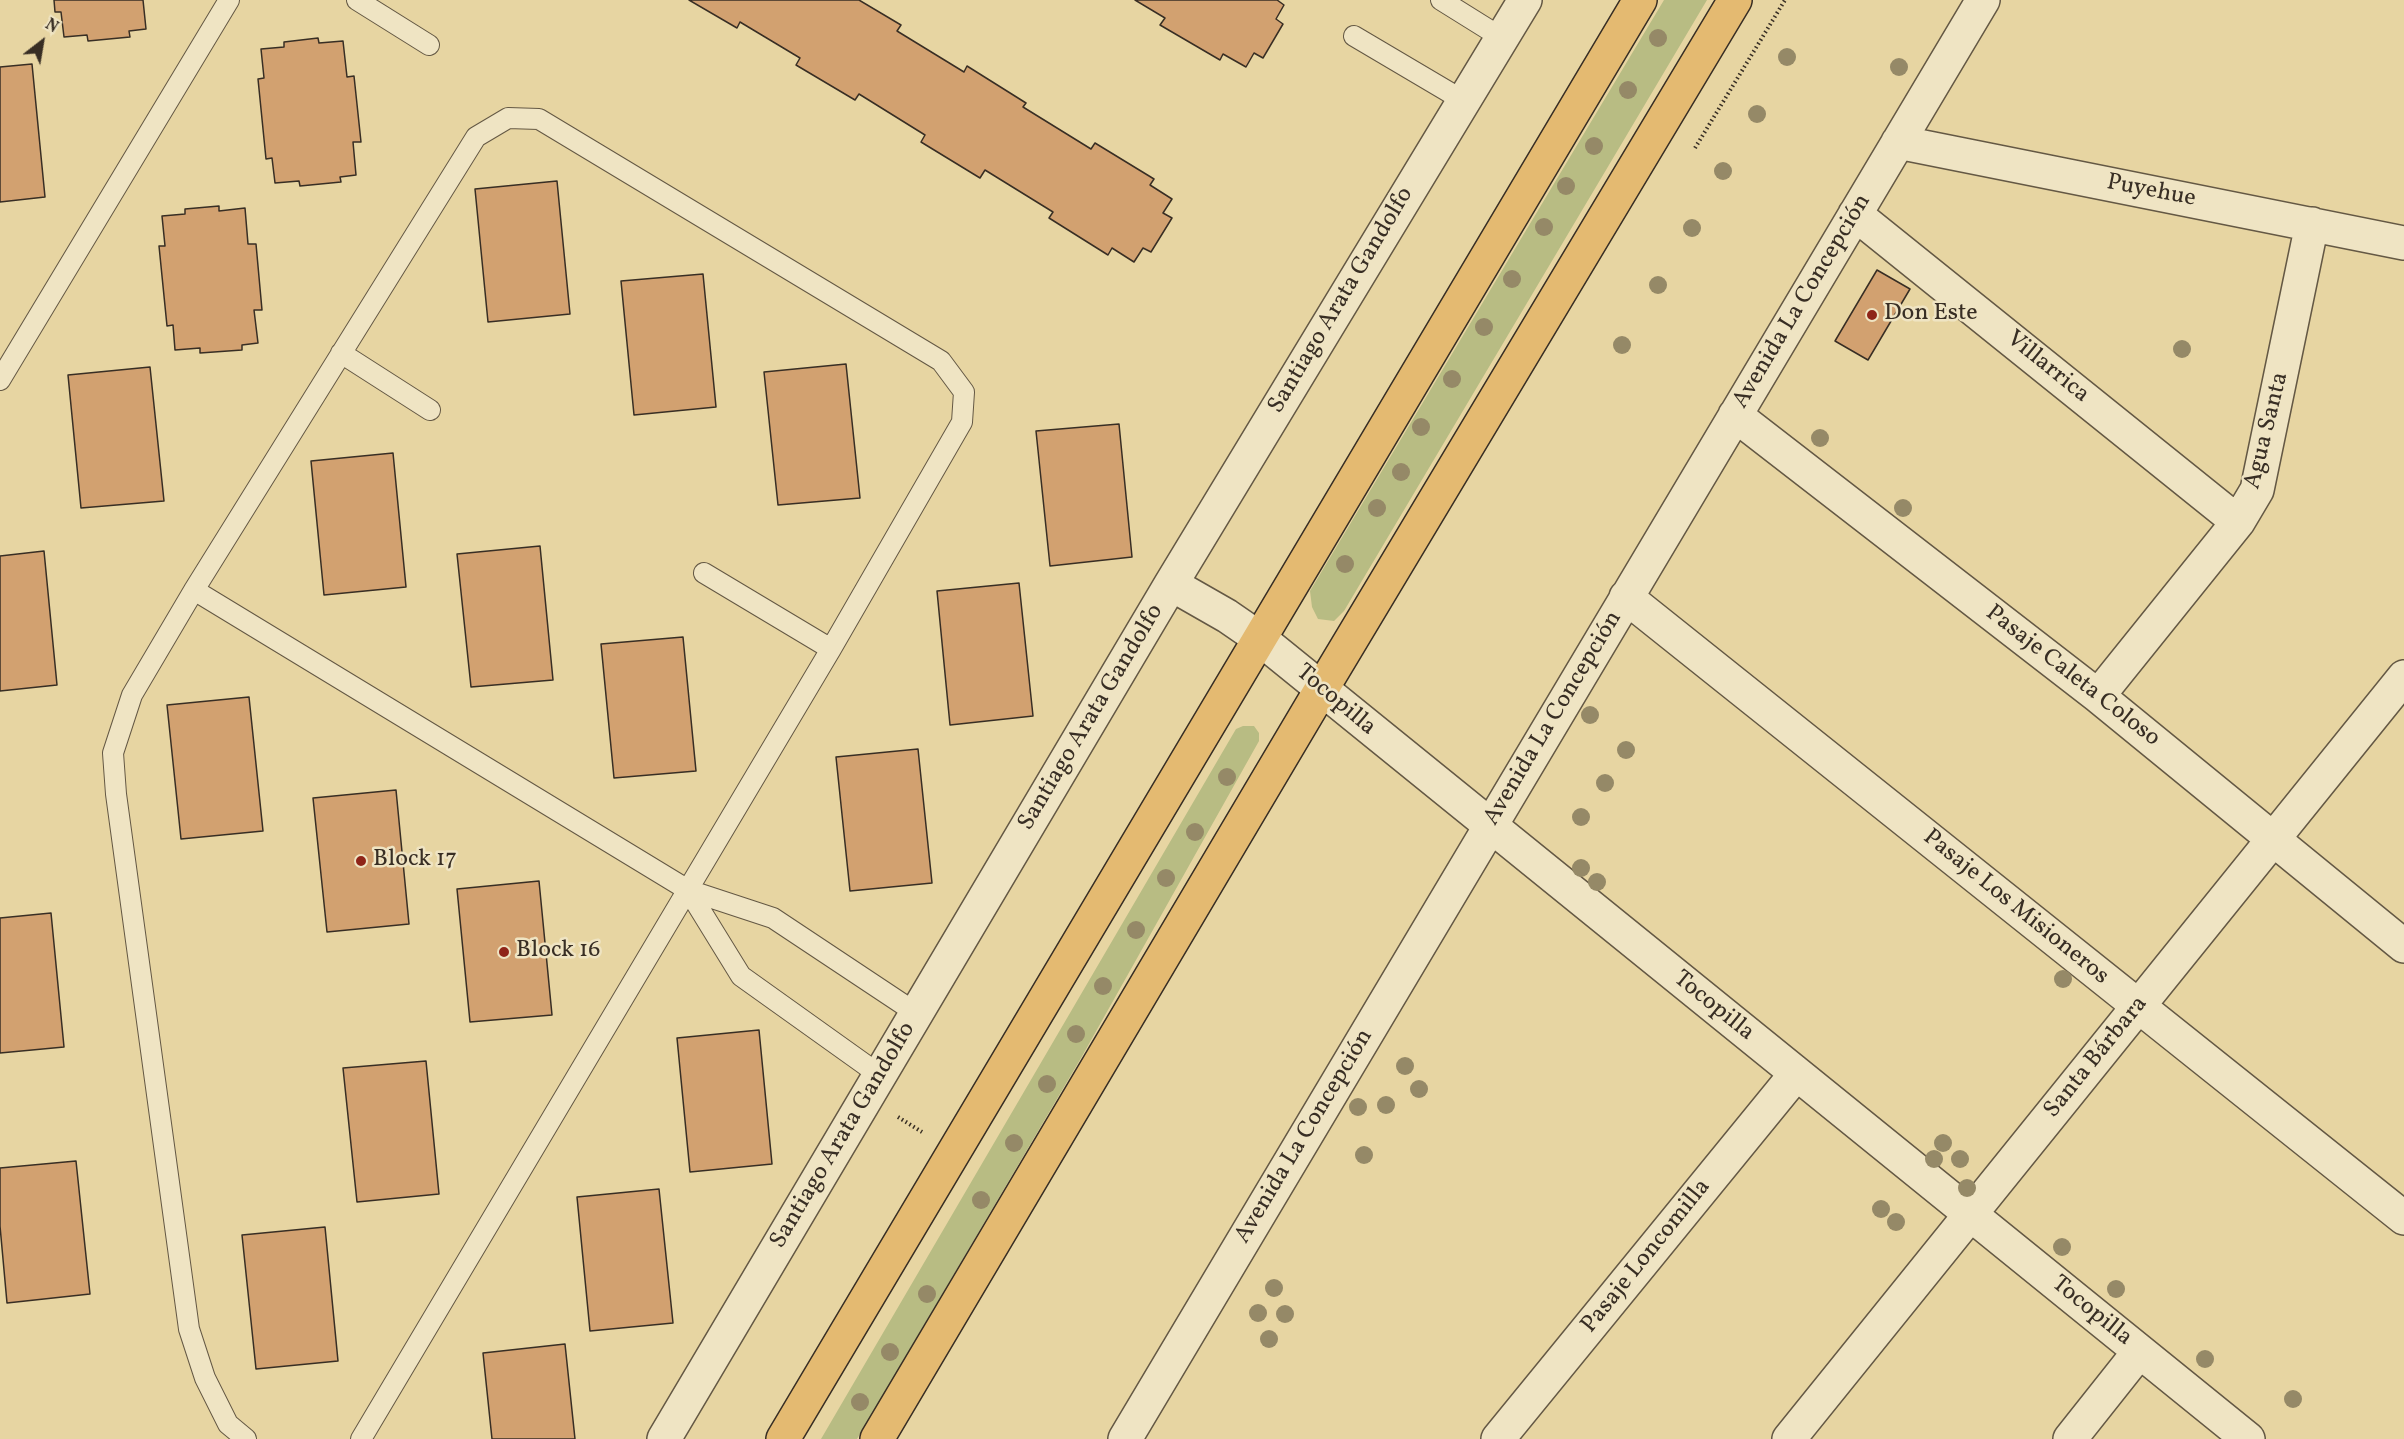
<!DOCTYPE html>
<html>
<head>
<meta charset="utf-8">
<style>
  body { margin:0 }
  #map { position:relative; width:2404px; height:1439px; overflow:hidden; background:#e7d5a2; font-family:Vollkorn,serif }
  canvas { display:block }
  .north { position:absolute; left:12px; top:12px; width:60px; height:60px; -webkit-text-stroke:4px #efe4c3; paint-order:stroke; rotate:31deg; font-size:16px; font-weight:700; line-height:24px; text-align:center; color:#382e24 }
  .north::after { content:''; display:block; margin:auto; width:21px; height:27px; background:#382e24; clip-path:polygon(50% 0,100% 100%,50% 72%,0 100%) }
</style>
</head>
<body>
<div id="map">
<canvas width="2404" height="1439"></canvas>
<div class="north">N</div>
</div>
<script>
const g = document.querySelector('canvas').getContext('2d');
g.lineJoin = 'round';
function paint(path, color) {
  g.fillStyle = color;
  g.fill(path, 'evenodd');
}
function strokePath(path, color, width, dash) {
  g.strokeStyle = color;
  g.lineWidth = width;
  g.lineCap = dash ? 'butt' : 'round';
  g.setLineDash(dash || []);
  g.stroke(path);
}
function drawText(font, color, halo, rows, align = 'center') {
  g.font = font + ' Vollkorn,serif';
  g.lineWidth = 5;
  g.setLineDash([]);
  g.textBaseline = 'middle';
  g.strokeStyle = halo;
  g.fillStyle = color;
  for (const [text, x, y, turn = 0] of rows) {
    g.save();
    g.translate(x, y);
    g.rotate((+turn || 0) * Math.PI / 180);
    g.textAlign = isNaN(turn) ? turn : align;
    if (halo) g.strokeText(text, 0, 0);
    g.fillText(text, 0, 0);
    g.restore();
  }
}
const green = new Path2D(`
  M1664,0H1707L1344,611L1334,621L1318,619L1312,607L1310,591Z
  M1243,726H1254L1259,733V741L1081,1058L857,1439H821L1236,729Z`);
const building = new Path2D(`
  M54,0H143L146,29L129,31L130,37L88,41L87,35L64,37L61,12H55Z
  M689,0H859L901,25L897,31L964,72L967,66L1026,103L1023,107L1091,149L1095,143L1154,179L1150,185L1172,199L1163,213L1172,218L1151,252L1143,248L1134,262L1112,248L1108,255L1049,218L1053,212L985,170L980,178L921,142L925,135L859,94L855,100L796,65L800,58L740,22L737,28Z
  M1135,0H1277L1284,5L1276,19L1283,24L1263,58L1254,53L1246,67L1223,54L1220,60L1160,25L1165,18Z
  M318,38L319,43L343,41L347,77L354,76L361,142H353L356,175L340,177L341,182L300,186L299,181L275,183L272,158L266,159L258,79L264,78L261,49L284,47V42Z
  M32,64L45,197L0,202V67Z
  M557,181L570,314L488,322L475,189Z
  M219,206V211L245,208L248,244H256L262,310H254L258,343L242,345V350L200,353V348L175,350L173,325L167,326L159,246H165L162,216L185,214V209Z
  M1877,270L1910,289L1868,360L1835,341Z
  M703,274L716,407L634,415L621,281Z
  M846,364L860,498L778,505L764,372Z
  M150,367L164,501L81,508L68,375Z
  M1119,424L1132,557L1050,566L1036,431Z
  M393,453L406,587L324,595L311,461Z
  M540,546L553,680L471,687L457,554Z
  M44,551L57,685L0,691V556Z
  M1019,583L1033,716L950,725L937,591Z
  M683,637L696,771L614,778L601,644Z
  M249,697L263,831L181,839L167,705Z
  M918,749L932,883L850,891L836,757Z
  M396,790L409,924L327,932L313,798Z
  M539,881L552,1015L470,1022L457,889Z
  M51,913L64,1047L0,1053V918Z
  M759,1030L772,1164L690,1172L677,1038Z
  M426,1061L439,1194L357,1202L343,1068Z
  M76,1161L90,1294L7,1303L0,1226V1168Z
  M659,1189L673,1323L590,1331L577,1197Z
  M325,1227L338,1361L256,1369L242,1235Z
  M565,1344L575,1439H492L483,1353Z`);
const path = new Path2D(`
  M1695,148L1785,0
  M898,1117L922,1132`);
const lane = new Path2D(`
  M357,0L429,45
  M1441,0L1502,38
  M1354,36L1464,101
  M341,353L430,410
  M0,380L229,0
  M704,573L831,649
  M194,590L688,890L773,918L916,1013
  M688,890L741,976L881,1076
  M246,1439L228,1424L205,1378L189,1329L116,794L113,753L132,695L194,590L476,137L508,118L539,119L941,361L964,392L962,422L831,649L361,1439`);
const street = new Path2D(`
  M1898,142L2404,243
  M1855,214L2238,522
  M1735,415L2098,696L2404,946
  M1171,584L1227,616L1259,638L2248,1439
  M1626,597L2404,1218
  M2098,696L2238,522L2257,490L2312,224
  M664,1439L1171,584L1525,0
  M1125,1439L1983,0
  M1498,1439L1796,1074
  M1789,1439L2404,677
  M2070,1439L2139,1352`);
const primary = new Path2D(`
  M783,1439L1640,0
  M877,1439L1321,690L1735,0`);
const trees = [
  [1658,38],
  [1787,57],
  [1899,67],
  [1628,90],
  [1757,114],
  [1594,146],
  [1723,171],
  [1566,186],
  [1544,227],
  [1692,228],
  [1512,279],
  [1658,285],
  [1484,327],
  [1622,345],
  [2182,349],
  [1452,379],
  [1421,427],
  [1820,438],
  [1401,472],
  [1377,508],
  [1903,508],
  [1345,564],
  [1590,715],
  [1626,750],
  [1227,777],
  [1605,783],
  [1581,817],
  [1195,832],
  [1581,868],
  [1166,878],
  [1597,882],
  [1136,930],
  [2063,979],
  [1103,986],
  [1076,1034],
  [1405,1066],
  [1047,1084],
  [1419,1089],
  [1386,1105],
  [1358,1107],
  [1014,1143],
  [1943,1143],
  [1364,1155],
  [1934,1159],
  [1960,1159],
  [1967,1188],
  [981,1200],
  [1881,1209],
  [1896,1222],
  [2062,1247],
  [1274,1288],
  [2116,1289],
  [927,1294],
  [1258,1313],
  [1285,1314],
  [1269,1339],
  [890,1352],
  [2205,1359],
  [2293,1399],
  [860,1402]
];
const markers = [
  [1872,315,6,"#8f2418"],
  [361,861,6,"#8f2418"],
  [504,952,6,"#8f2418"]
];
const streetNames = [
  ["Puyehue",2151,192,11],
  ["Santiago Arata Gandolfo",1342,301,-59],
  ["Avenida La Concepción",1803,302,-59],
  ["Villarrica",2047,368,39],
  ["Agua Santa",2268,431,-76],
  ["Pasaje Caleta Coloso",2072,677,38],
  ["Tocopilla",1335,701,40],
  ["Santiago Arata Gandolfo",1092,718,-59],
  ["Avenida La Concepción",1554,719,-59],
  ["Pasaje Los Misioneros",2015,908,39],
  ["Tocopilla",1713,1007,39],
  ["Santa Bárbara",2097,1058,-51],
  ["Santiago Arata Gandolfo",844,1136,-59],
  ["Avenida La Concepción",1305,1137,-59],
  ["Pasaje Loncomilla",1647,1257,-51],
  ["Tocopilla",2091,1312,39]
];
const poiNames = [
  ["Don Este",1884,315],
  ["Block 17",373,861],
  ["Block 16",516,952]
];
paint(green, '#b8bc83');
paint(building, '#d2a170');
strokePath(building, '#382e24', 1.5);
strokePath(lane, '#645844', 22);
strokePath(street, '#645844', 36);
strokePath(primary, '#382e24', 36);
strokePath(path, '#382e24', 4, [1.5, 3]);
strokePath(lane, '#efe4c3', 20);
strokePath(street, '#efe4c3', 33);
strokePath(primary, '#e4ba71', 33);
g.fillStyle = '#958967';
for (const [x, y] of trees) {
  g.beginPath();
  g.arc(x, y, 9, 0, 2 * Math.PI);
  g.fill();
}
for (const [x, y, r, color] of markers) {
  const dot = new Path2D();
  dot.arc(x, y, r, 0, 2 * Math.PI);
  g.fillStyle = color;
  g.fill(dot);
  strokePath(dot, '#efe4c3', 2);
}
drawText('24px', '#382e24', '#efe4c3', streetNames);
drawText('24px', '#382e24', '#efe4c3', poiNames, 'left');
</script>
</body>
</html>
